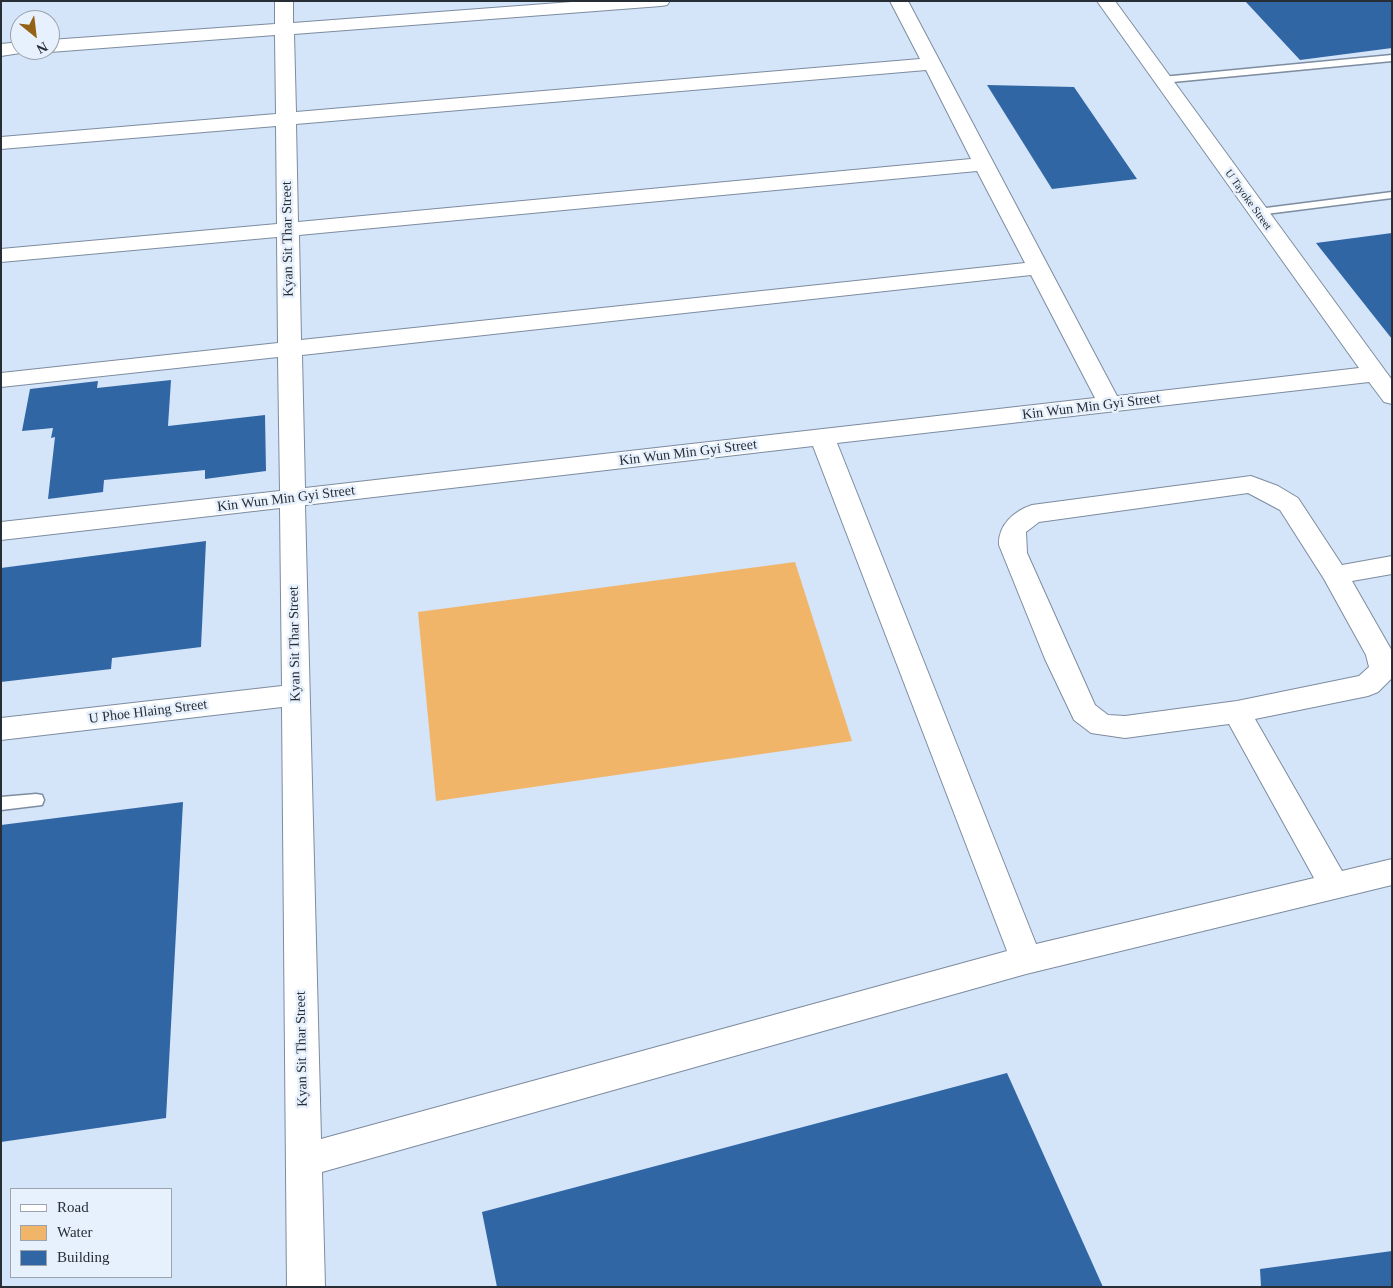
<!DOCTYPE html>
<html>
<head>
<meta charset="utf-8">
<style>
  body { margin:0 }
  #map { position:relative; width:1393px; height:1288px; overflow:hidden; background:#d4e4f9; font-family:Georgia,serif }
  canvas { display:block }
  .frame { position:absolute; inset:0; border:2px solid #282e36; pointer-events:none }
  .legend { position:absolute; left:10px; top:1188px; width:162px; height:90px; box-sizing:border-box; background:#e7f1fd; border:1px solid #9ba3ad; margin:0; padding:6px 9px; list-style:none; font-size:15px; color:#282e36 }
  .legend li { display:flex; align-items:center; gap:10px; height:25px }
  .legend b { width:25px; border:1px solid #9ba3ad }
  .north { position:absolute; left:10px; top:10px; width:50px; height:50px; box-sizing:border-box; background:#e7f1fd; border:1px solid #9ba3ad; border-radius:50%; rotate:151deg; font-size:14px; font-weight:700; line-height:20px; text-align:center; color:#282e36 }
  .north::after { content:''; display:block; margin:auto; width:18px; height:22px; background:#946214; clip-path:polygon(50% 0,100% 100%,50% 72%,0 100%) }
</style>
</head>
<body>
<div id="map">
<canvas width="1393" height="1288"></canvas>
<div class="frame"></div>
<ul class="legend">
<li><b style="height:6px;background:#fff"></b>Road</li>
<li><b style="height:14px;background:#f1b569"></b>Water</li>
<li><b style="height:14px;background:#3166a5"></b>Building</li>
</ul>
<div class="north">N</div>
</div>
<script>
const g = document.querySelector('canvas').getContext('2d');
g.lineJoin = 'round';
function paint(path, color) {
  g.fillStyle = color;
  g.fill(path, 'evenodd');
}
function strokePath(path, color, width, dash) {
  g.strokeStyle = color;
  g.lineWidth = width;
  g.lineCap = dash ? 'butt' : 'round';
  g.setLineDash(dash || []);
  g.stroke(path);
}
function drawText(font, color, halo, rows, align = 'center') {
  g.font = font + ' Georgia,serif';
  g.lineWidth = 5;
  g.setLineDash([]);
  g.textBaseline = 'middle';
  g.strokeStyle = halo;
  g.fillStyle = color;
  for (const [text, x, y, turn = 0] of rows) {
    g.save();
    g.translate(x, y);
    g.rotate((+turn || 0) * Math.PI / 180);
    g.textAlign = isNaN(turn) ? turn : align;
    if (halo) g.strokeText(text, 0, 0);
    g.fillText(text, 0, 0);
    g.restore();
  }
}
const water = new Path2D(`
  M795,562L852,741L436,801L418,612Z`);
const building = new Path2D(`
  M1245,1H1392V48L1300,60Z
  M987,85L1074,87L1137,179L1052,189Z
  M1392,233V339L1316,243Z
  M171,380L168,426L265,415L266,471L205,479V470L104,480L103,492L48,499L55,437L51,438L53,428L22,431L30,389L98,381L97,388Z
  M206,541L201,647L112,658L111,669L1,682V568Z
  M183,802L166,1118L1,1142V825Z
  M1007,1073L1103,1287H497L482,1212Z
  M1392,1251V1287H1261L1260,1269Z`);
const lane = new Path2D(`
  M1392,55V61L1162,83L1157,80L1162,77Z
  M1392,192V198L1258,215L1252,212L1258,209Z
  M36,794L42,795L44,800L42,805L1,810V797Z`);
const street = new Path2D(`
  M275,1H293V23L585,1H670L667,5L661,6L294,34L296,112L920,59L890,1H908L1117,396L1359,368L1097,1H1115L1392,380V404L1384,402L1369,382L837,443L1036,944L1314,878L1229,724L1125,738L1091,733L1074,720L1045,659L999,545C998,525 1014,511 1032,505L1251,476L1278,486L1298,498L1342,565L1392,556V574L1352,581L1392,651V678L1378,692L1368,696L1255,719L1342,871L1392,859V885L1026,974L322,1172L325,1287H287L282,707L1,740V718L282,686L280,508L1,540V522L280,491L278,357L1,387V373L278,343L277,237L1,262V249L277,224L276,126L1,149V137L276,114L275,35L50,52L44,50H50V40L275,24ZM926,70L971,159L298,222L296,124ZM977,171L1025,263L301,340L299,235ZM1031,275L1095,398L305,488L302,355ZM813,446L1007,951L321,1139L305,505ZM1248,493L1280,510L1324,579L1366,655L1369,667L1359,676L1237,701L1125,716L1108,715L1095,705L1027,553L1026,532L1039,522Z
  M20,42V50H28L27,52L1,56V44Z`);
const farStreetnames = [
  ["U Tayoke Street",1248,200,54]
];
const streetNames = [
  ["Kyan Sit Thar Street",288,239,-91],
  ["Kin Wun Min Gyi Street",1091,407,-7],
  ["Kin Wun Min Gyi Street",688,453,-7],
  ["Kin Wun Min Gyi Street",286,499,-7],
  ["Kyan Sit Thar Street",295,644,-91],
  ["U Phoe Hlaing Street",148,712,-7],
  ["Kyan Sit Thar Street",302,1049,-91]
];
paint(water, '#f1b569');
paint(building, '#3166a5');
strokePath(lane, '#7d8c9f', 3);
strokePath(street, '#7d8c9f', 2);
paint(lane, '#fff');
paint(street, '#fff');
drawText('11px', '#282e36', '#e7f1fd', farStreetnames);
drawText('14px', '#282e36', '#e7f1fd', streetNames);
</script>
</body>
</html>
